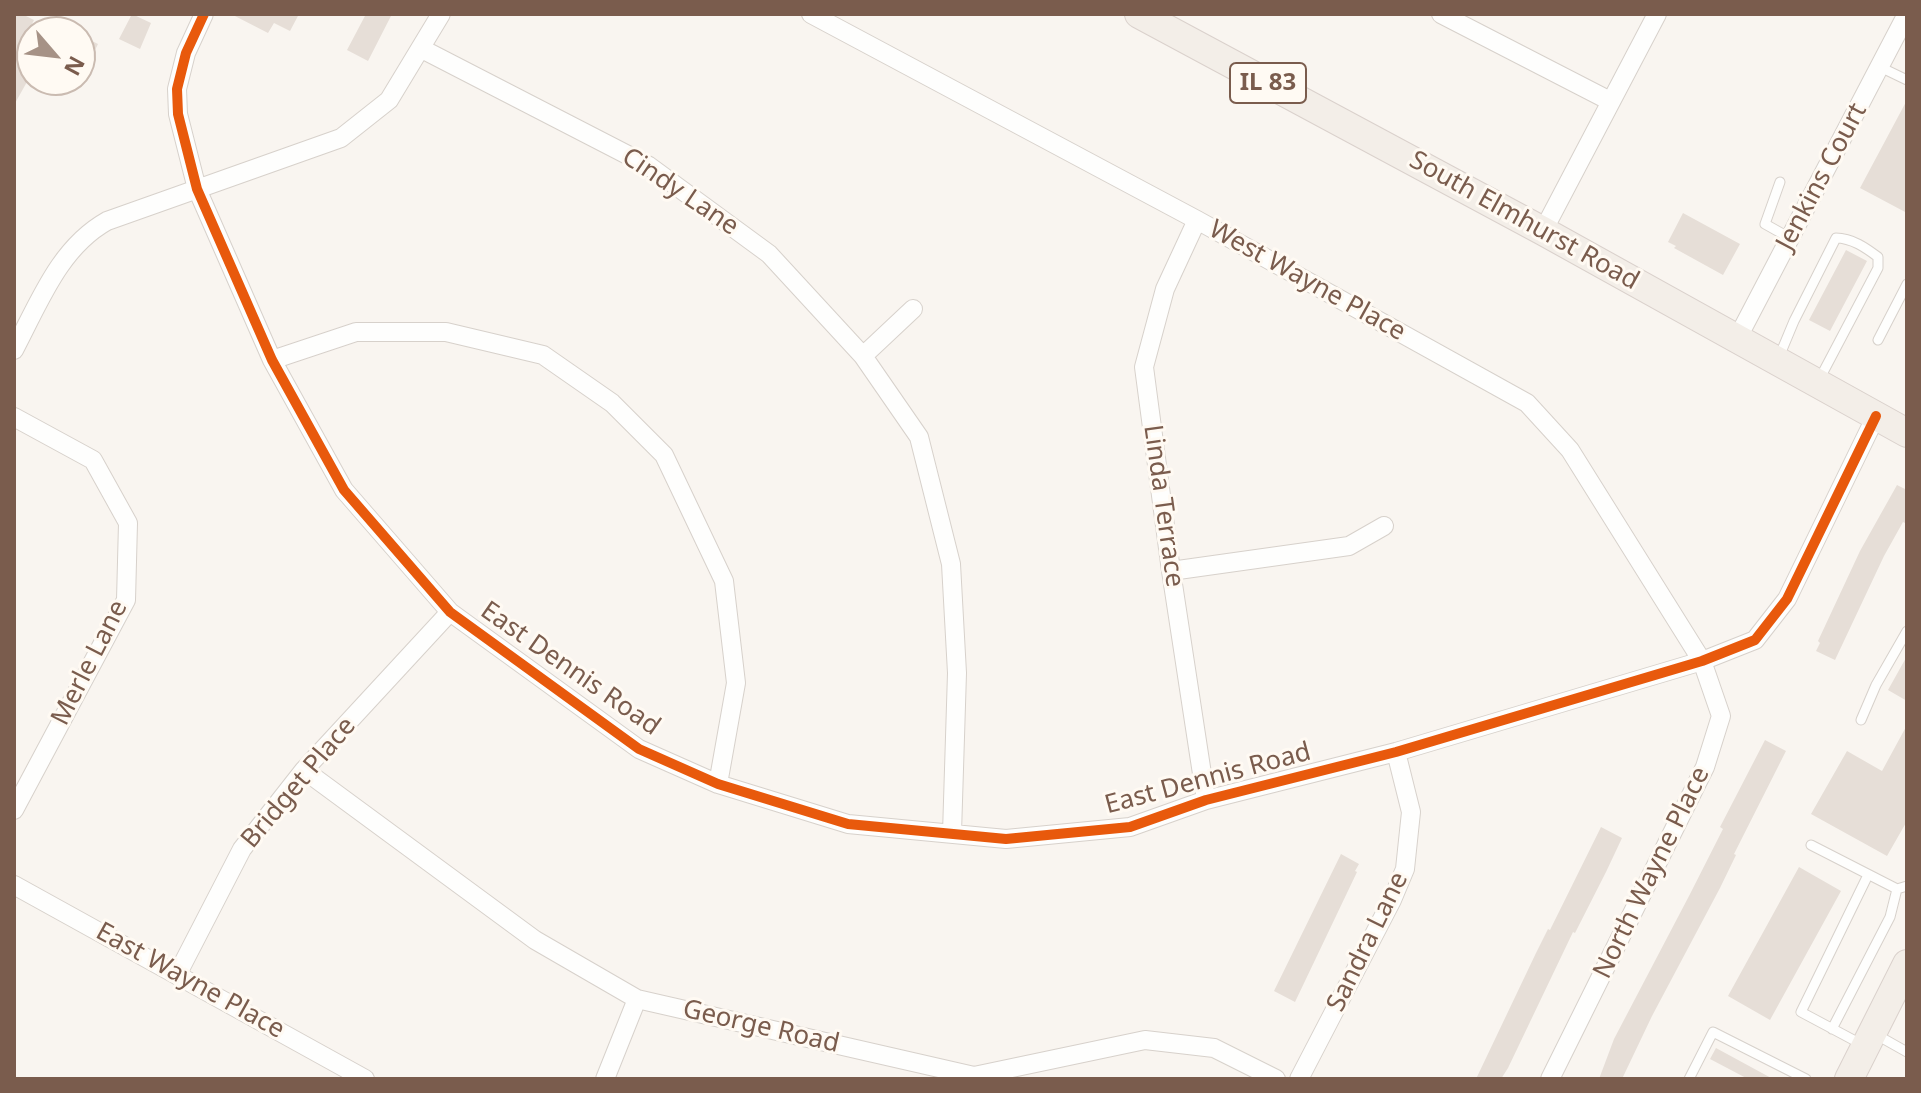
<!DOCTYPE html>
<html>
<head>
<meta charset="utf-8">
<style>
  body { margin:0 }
  #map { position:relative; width:1921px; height:1093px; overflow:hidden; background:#f9f5f0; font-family:"Noto Sans",sans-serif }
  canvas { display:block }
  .frame { position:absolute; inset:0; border:16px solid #7a5c4d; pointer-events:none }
  .north { position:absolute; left:16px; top:16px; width:80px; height:80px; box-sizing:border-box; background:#fffaf3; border:2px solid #cabbb1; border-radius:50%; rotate:118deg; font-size:22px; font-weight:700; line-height:32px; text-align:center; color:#7a5c4d }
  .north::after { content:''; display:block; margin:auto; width:28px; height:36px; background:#a69286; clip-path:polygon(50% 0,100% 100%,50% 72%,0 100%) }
</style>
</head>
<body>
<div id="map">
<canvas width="1921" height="1093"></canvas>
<div class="frame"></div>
<div class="north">N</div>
</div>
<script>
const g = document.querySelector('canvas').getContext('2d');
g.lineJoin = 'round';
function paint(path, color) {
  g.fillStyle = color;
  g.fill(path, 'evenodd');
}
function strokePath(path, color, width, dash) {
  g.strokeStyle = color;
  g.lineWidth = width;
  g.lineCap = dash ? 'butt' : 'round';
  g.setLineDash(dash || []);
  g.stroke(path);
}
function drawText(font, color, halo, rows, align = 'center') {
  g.font = font + ' "Noto Sans",sans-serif';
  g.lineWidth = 6;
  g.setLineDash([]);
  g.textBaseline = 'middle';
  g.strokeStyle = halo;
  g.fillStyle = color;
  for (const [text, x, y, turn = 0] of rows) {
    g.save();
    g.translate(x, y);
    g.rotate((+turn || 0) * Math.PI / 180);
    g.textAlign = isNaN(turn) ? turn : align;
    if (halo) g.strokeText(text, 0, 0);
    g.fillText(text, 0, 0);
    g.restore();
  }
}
const building = new Path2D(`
  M14,14H22L34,20L26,36L32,39V73L14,105Z
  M132,14L151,23L140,49L119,39Z
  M231,14H299L290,31L274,23L268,33Z
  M366,14H392L368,61L347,50Z
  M80,35L98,44L91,58L80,52Z
  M1907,100V213L1860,188Z
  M1683,213L1740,244L1723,275L1674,248L1676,246L1668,242Z
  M1846,250L1867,261L1830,331L1809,320Z
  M1897,485L1907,490V524L1903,522L1884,556L1835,660L1816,651L1820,643L1818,641L1860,551Z
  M1907,656V701L1888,690Z
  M1907,725V821L1887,856L1811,814L1847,751L1882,771Z
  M1765,740L1786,751L1734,854L1736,855L1720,888L1652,1016L1622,1079H1599L1614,1039L1689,896L1723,829L1720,827Z
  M1601,827L1622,838L1606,872L1575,933L1573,932L1508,1068L1501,1079H1476L1536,953L1548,929L1550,930Z
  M1341,854L1359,864L1355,871L1357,872L1295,1002L1274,991Z
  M1799,867L1841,891L1770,1020L1728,996Z
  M1716,1048L1773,1079H1748L1710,1059Z`);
const lane = new Path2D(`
  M1880,67L1907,80
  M1780,182L1765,224L1790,238
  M1878,340L1907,284
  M1779,357L1794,321L1836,238C1852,238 1866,248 1878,257V268L1819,380
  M1861,720L1876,685L1907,631
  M1811,845L1897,889L1907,886
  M1832,1029L1890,917L1897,889
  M1875,1034L1907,1052
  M1861,1044L1801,1012L1868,875
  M1689,1079L1713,1032L1806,1079`);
const street = new Path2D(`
  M204,14L186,53L177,89L178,114L197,189L272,360L344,490L450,612L639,749L718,784L848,824L1006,839L1130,827L1206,800L1396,752L1702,661L1755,640L1787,599L1876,416
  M811,14L1197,220L1527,403L1570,450L1702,661L1721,716L1705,767L1550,1079
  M1441,14L1610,101
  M422,49L649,166L769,254L863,356L919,437L951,564L957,673L952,833
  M1197,220L1165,289L1144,367L1171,571L1206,800
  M1543,231L1657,14
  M1737,339L1907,14
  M14,350C39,303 59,248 107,221L341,138L389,100L441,14
  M863,356L913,309
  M272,360L356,332H446L543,355L612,403L664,455L724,581L736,683L718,784
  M14,417L93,460L128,523L126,600L14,810
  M1171,571L1349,546L1384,526
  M304,770L535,940L637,999L974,1076L1145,1040L1214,1048L1276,1079
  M14,885L365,1079
  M178,973L242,849L304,770L450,612
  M605,1079L637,999
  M1299,1079L1392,900L1405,869L1411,812L1396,752`);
const primary = new Path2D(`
  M1139,14L1543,231L1907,433
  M1849,1079L1907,964`);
const cycleway = new Path2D(`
  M204,14L186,53L177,89L178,114L197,189L272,360L344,490L450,612L639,749L718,784L848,824L1006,839L1130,827L1206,800L1396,752L1702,661L1755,640L1787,599L1876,416`);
const shields = [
  [1268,83,76]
];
const shieldNames = [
  ["IL 83",1268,83]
];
const streetNames = [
  ["Jenkins Court",1822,177,-62],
  ["Cindy Lane",680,192,34],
  ["South Elmhurst Road",1524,221,29],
  ["West Wayne Place",1307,281,29],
  ["Linda Terrace",1163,506,82],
  ["Merle Lane",90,663,-63],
  ["East Dennis Road",570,669,35],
  ["East Dennis Road",1208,779,-15],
  ["Bridget Place",299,783,-50],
  ["North Wayne Place",1652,873,-64],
  ["Sandra Lane",1368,942,-64],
  ["East Wayne Place",190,981,29],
  ["George Road",761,1027,13]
];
paint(building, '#e6ded7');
strokePath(lane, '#d7d1cb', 11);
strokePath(street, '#d7d1cb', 20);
strokePath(primary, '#dad1cc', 30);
strokePath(lane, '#fefefd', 9);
strokePath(street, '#fefefd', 18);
strokePath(primary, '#f3eee8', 28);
strokePath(cycleway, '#e8590c', 10);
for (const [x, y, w] of shields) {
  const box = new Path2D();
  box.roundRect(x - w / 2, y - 20, w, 40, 6);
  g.fillStyle = '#fffaf3';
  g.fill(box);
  strokePath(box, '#7a5c4d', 2);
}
drawText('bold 24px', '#7a5c4d', null, shieldNames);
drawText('26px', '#7a5c4d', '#fffaf3', streetNames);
</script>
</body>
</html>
